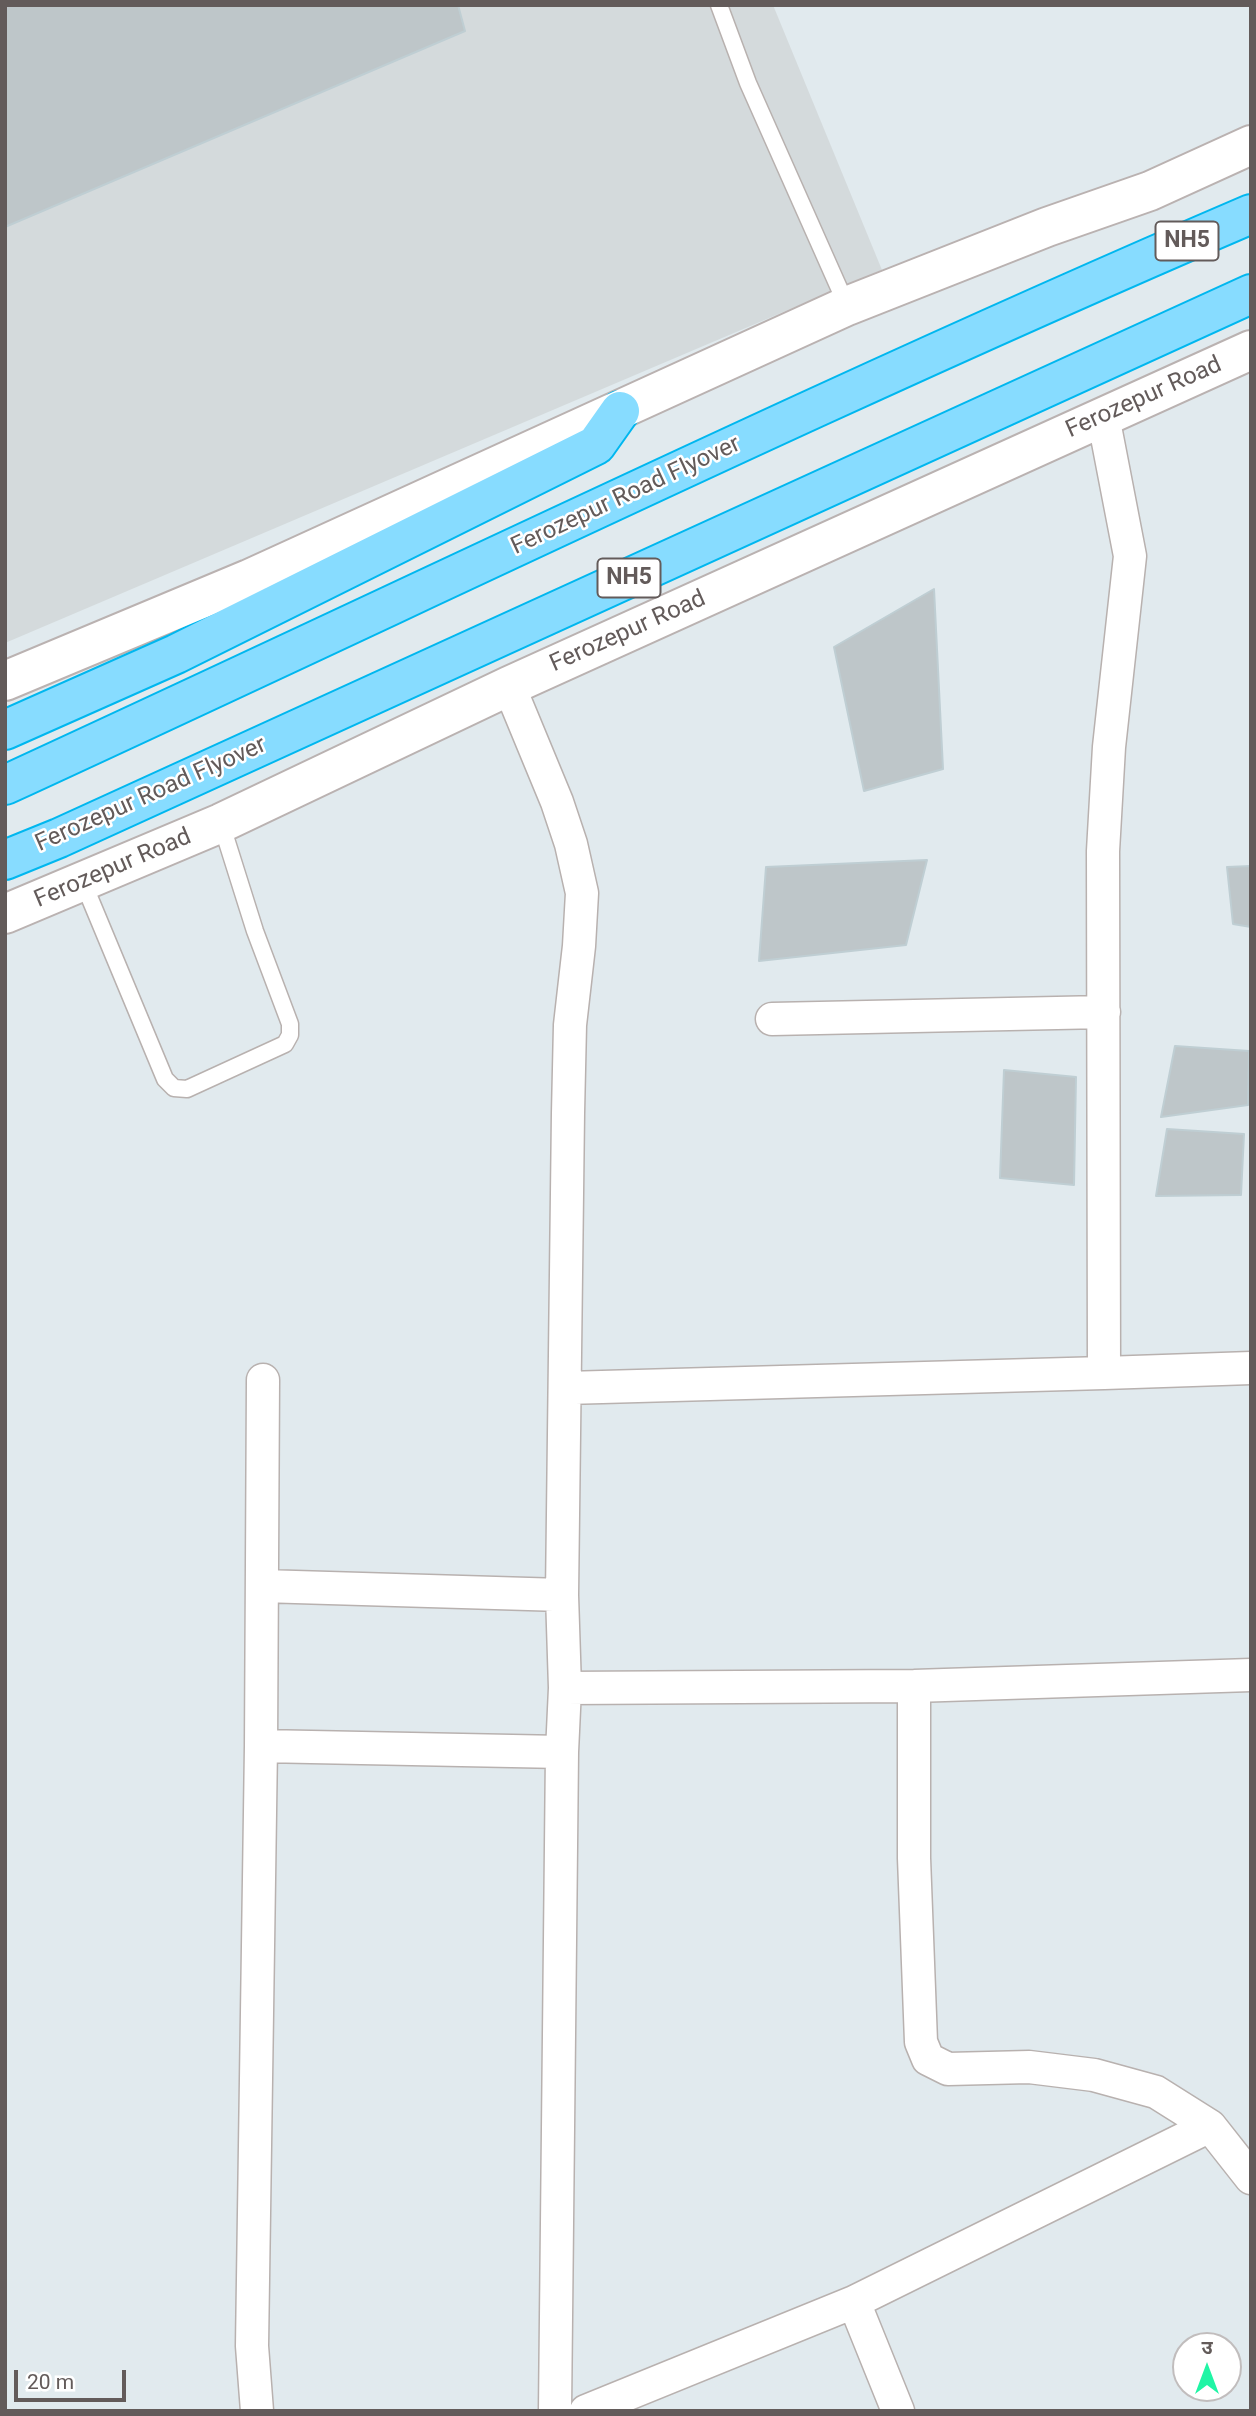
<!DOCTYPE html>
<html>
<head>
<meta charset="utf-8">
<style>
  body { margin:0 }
  #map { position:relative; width:1256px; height:2416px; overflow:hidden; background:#e1eaee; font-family:Roboto,"Noto Sans Devanagari",sans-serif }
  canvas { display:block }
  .frame { position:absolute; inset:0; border:7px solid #635b5a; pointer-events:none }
  .north { position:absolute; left:1172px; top:2332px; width:70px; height:70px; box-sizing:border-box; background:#fff; border:2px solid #c1bdbd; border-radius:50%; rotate:0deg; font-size:19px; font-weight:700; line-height:28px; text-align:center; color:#635b5a }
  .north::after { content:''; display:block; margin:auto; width:24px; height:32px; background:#20f5a5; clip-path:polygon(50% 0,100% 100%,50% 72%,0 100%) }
  .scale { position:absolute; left:14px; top:2370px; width:112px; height:32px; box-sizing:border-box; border:4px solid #635b5a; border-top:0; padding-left:9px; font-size:21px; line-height:24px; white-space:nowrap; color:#635b5a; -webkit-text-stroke:5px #fff; paint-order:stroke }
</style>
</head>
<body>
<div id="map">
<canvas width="1256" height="2416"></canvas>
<div class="frame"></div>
<div class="north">उ</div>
<div class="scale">20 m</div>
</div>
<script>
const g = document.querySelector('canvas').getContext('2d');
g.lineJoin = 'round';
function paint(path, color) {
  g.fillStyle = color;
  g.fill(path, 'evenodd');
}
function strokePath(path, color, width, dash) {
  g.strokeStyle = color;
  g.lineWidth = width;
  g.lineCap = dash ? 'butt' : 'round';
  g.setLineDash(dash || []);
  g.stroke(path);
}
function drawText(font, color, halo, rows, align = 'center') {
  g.font = font + ' Roboto,sans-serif';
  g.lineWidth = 5;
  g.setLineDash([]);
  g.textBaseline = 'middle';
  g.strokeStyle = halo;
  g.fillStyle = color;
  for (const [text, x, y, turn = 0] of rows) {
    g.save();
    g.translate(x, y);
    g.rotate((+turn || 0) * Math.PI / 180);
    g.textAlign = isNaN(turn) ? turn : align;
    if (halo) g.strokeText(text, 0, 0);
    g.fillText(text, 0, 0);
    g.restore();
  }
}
const industrial = new Path2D(`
  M5,5H773L882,270L5,643Z`);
const building = new Path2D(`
  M5,5H458L465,31L5,227Z
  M934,589L943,769L864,791L834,647Z
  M927,860L906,945L759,961L766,867Z
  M1251,866V927L1233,924L1227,867Z
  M1175,1046L1249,1051L1248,1105L1161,1117Z
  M1004,1070L1076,1077L1074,1185L1000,1178Z
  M1167,1129L1244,1134L1241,1195L1156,1196Z`);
const lane = new Path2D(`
  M719,5L748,83L847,306
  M83,882L165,1079L174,1088L187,1089L285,1044L290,1035V1024L255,931L221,823`);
const street = new Path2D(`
  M509,686L557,802L571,844L582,893L579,946L570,1025L568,1113L562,1595L565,1688L562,1752L555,2411
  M772,1019L1104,1012
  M1104,1373L1251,1368
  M566,1388L1104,1373L1103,851L1109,747L1130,556L1103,416
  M262,1586L562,1595
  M914,1686V1858L921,2042L928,2059L948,2069L1029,2067L1094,2075L1156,2092L1210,2126
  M565,1688L914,1686L1251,1675
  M261,1746L562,1752
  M257,2411L252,2346L261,1746L263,1380
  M586,2411L854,2302
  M898,2411L854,2302L1210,2126L1251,2178`);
const secondary = new Path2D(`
  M5,681L249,579L847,306L1047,227L1150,191L1251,145
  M5,914L221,823L509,686L1251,350`);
const highway = new Path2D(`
  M5,730L176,654L596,445L620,411
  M5,785C420,594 831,394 1251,214
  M5,860L59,838L1251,294`);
const shields = [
  [1187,241,63],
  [629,578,63]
];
const shieldNames = [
  ["NH5",1187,241],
  ["NH5",629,578]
];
const streetNames = [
  ["Ferozepur Road",1144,398,-24],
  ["Ferozepur Road Flyover",626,496,-25],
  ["Ferozepur Road",628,632,-24],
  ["Ferozepur Road Flyover",151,795,-24],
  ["Ferozepur Road",113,869,-23]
];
paint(industrial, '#d4dadc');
paint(building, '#bec6c9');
strokePath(building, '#bfced3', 2);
strokePath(lane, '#b8b1af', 19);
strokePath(street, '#b8b1af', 35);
strokePath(secondary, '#bab2b1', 42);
strokePath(highway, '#00b7ef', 42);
strokePath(lane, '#fff', 16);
strokePath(street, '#fff', 32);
strokePath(secondary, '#fff', 38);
strokePath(highway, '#87dcff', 38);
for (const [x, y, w] of shields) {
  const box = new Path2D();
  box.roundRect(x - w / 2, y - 19.5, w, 39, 5);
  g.fillStyle = '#fff';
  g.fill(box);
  strokePath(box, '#635b5a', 2);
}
drawText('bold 23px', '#635b5a', null, shieldNames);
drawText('24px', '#635b5a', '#fff', streetNames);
</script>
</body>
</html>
